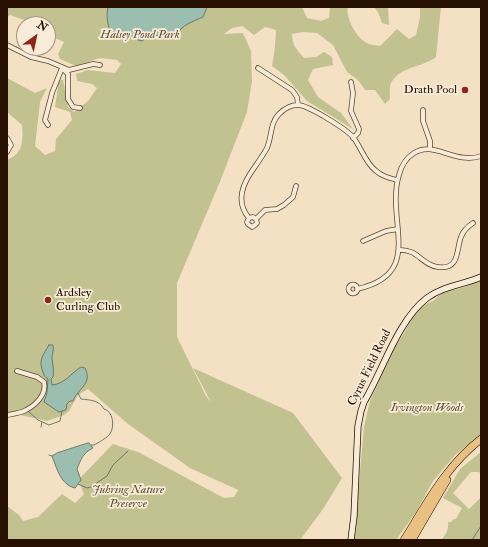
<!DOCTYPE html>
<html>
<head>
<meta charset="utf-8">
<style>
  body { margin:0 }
  #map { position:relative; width:488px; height:547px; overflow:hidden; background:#f4e1c4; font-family:"IM FELL Double Pica",serif }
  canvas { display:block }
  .frame { position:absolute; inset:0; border:8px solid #271000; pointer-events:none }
  .north { position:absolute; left:16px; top:16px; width:40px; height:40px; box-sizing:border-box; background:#f8ecd9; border:1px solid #a49482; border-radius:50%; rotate:33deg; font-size:11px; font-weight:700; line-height:16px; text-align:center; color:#271000 }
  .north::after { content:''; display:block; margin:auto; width:14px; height:18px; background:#8f2418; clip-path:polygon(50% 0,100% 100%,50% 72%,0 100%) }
</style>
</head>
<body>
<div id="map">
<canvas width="488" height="547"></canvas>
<div class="frame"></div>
<div class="north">N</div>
</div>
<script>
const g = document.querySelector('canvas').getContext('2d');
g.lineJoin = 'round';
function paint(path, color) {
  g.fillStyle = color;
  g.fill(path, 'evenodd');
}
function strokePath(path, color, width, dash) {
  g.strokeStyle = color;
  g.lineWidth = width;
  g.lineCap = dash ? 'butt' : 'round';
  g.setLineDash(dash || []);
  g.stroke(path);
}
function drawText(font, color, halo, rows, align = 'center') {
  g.font = font + ' "IM FELL Double Pica",serif';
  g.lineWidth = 3.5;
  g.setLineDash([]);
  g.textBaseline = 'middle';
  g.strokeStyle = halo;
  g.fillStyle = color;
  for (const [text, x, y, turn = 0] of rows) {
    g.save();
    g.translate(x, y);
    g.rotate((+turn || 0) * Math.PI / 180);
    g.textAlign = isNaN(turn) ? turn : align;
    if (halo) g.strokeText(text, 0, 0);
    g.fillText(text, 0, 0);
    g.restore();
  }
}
const green = new Path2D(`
  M7,7H302L307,18L321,21L329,18L330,7H348C345,17 357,39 367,43C370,45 376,45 380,46L397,29L409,39L416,35L420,17V7H441L436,57C422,68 400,66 391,83C389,87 390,94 390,99L385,104L375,90H365L358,80L347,72L333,45L317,33L303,32L292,34C292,45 297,50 304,58L316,57L324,52L332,57L333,65L313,69L308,80L318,97L341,113L353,129L307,101L284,75L272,66L275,47L276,30L265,27L254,35L242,26L232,28L224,34L243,33L251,51L252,81L247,112L219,184L177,283V337L206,396L211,402L193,368L293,413L342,478L323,509L300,540H7V506L19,515L23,521L38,517L62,494L75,503L84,494L79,482L82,476L113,444L138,452L224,498L234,497L238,490L190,468L128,424L88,389L78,395L69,411L64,415L47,421L7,412V160C24,153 23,140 22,125L7,112V78L35,93L47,88L40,102L35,146L45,155L55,151L56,139L72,120L70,112L55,107L59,80H63L68,107L74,112L88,101L97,88L92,84L77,81L76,74L88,70L115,73L121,64L117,60L100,58L76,66L60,59L58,54L64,42L48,35V24H31L30,22L10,15L7,17Z
  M374,7H388L389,25L382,23L378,12Z
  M481,280V434L455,455L433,481L416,512L396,540H354L356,531L359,482L364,427L370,401L396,345L406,330L412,316L426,304L433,301L442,293L465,287Z
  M481,452V474L479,472H471L453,493L469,509L481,497V540H441C446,535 449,528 448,522H451L454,519H456L462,508L443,498L460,469Z`);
const water = new Path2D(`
  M108,7H207L203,17C194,21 181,25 177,35L172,34L170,32L164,35L149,36L142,41L138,40L129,35C109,45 105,21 108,7Z
  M49,345H53C54,350 52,354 52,359C53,366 54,371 53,377L51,379L52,385C65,384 71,373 81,367L85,368C93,384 78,388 73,401H70L67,404L66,410L59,412L44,402L47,393L48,379C45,377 44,376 43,372C38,361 43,355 49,345Z
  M89,443L93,448C83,453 81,459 77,469L81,480L75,488C61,485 57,469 52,456L57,453Z`);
const stream = new Path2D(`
  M78,393L81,399C90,400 99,400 104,409C113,411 115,426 110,434C108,437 98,443 94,445H91
  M29,412L38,420L49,425L60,421L62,411
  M41,427L42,422
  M49,455L52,456
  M78,484L87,488L91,487L107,476L113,465L128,451
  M472,540L481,526`);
const street = new Path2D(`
  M7,45L31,57L48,61L69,70L93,64L100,65
  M258,68L292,90L297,97L298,105
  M63,69L68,74V99L73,107L80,108
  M351,82L353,93L351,111L359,129L358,133L353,138
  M423,110V121L430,141V149
  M48,125L45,120L52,93L62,68
  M7,138L11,145L7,152
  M249,218L253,217L256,219L257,223L255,225L252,227L248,224L247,222L249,218C237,204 241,188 250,174C256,165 262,157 267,148C272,136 270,123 279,114C284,109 291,105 298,105C308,105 346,129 353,137C361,147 365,162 375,170C381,176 389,178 397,180
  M256,219L265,210L277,209L284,205L293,197L296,186
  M363,241L386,231L398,229
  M399,250C419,249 421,265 438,267C460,270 456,250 461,237C463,231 467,227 473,223
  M348.5 289a4.5 4.5 0 1 1 9 0a4.5 4.5 0 1 1-9 0Z
  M357,289C426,274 385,221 399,175C401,167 406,158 414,153C434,140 455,165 481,156
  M7,415C13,414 21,413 26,410C36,405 47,394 44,382L37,377L17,371`);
const secondary = new Path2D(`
  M351,540L354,516L358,426L361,411L364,402C383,370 398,320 427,298C443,286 463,285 481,277`);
const highway = new Path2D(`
  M404,540C427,503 446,466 481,439
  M412,540L447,480`);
const markers = [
  [465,90,4,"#8f2418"],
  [48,300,4,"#8f2418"]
];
const parkNames = [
  ["Halsey Pond Park",140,35],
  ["Irvington Woods",427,408],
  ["Juhring Nature",128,490],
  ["Preserve",128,504]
];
const poiNames = [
  ["Drath Pool",457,90],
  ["Ardsley",56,293,"left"],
  ["Curling Club",56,307,"left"]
];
const streetNames = [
  ["Cyrus Field Road",370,368,-64]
];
paint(green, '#c2c190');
paint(water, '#9cbeb1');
strokePath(water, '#6d786a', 1);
strokePath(stream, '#6d786a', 1);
strokePath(street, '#5a4431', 5.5);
strokePath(secondary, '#271000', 7);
strokePath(highway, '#271000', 8);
strokePath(street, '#f8ecd9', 4);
strokePath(secondary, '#f8ecd9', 5.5);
strokePath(highway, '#eac082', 7);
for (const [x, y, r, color] of markers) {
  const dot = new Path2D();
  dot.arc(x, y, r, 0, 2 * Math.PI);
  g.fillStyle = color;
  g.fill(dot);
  strokePath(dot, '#f8ecd9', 1.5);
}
drawText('italic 12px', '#5d4e32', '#f8ecd9', parkNames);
drawText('12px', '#271000', '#f8ecd9', poiNames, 'right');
drawText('12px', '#271000', '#f8ecd9', streetNames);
</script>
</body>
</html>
